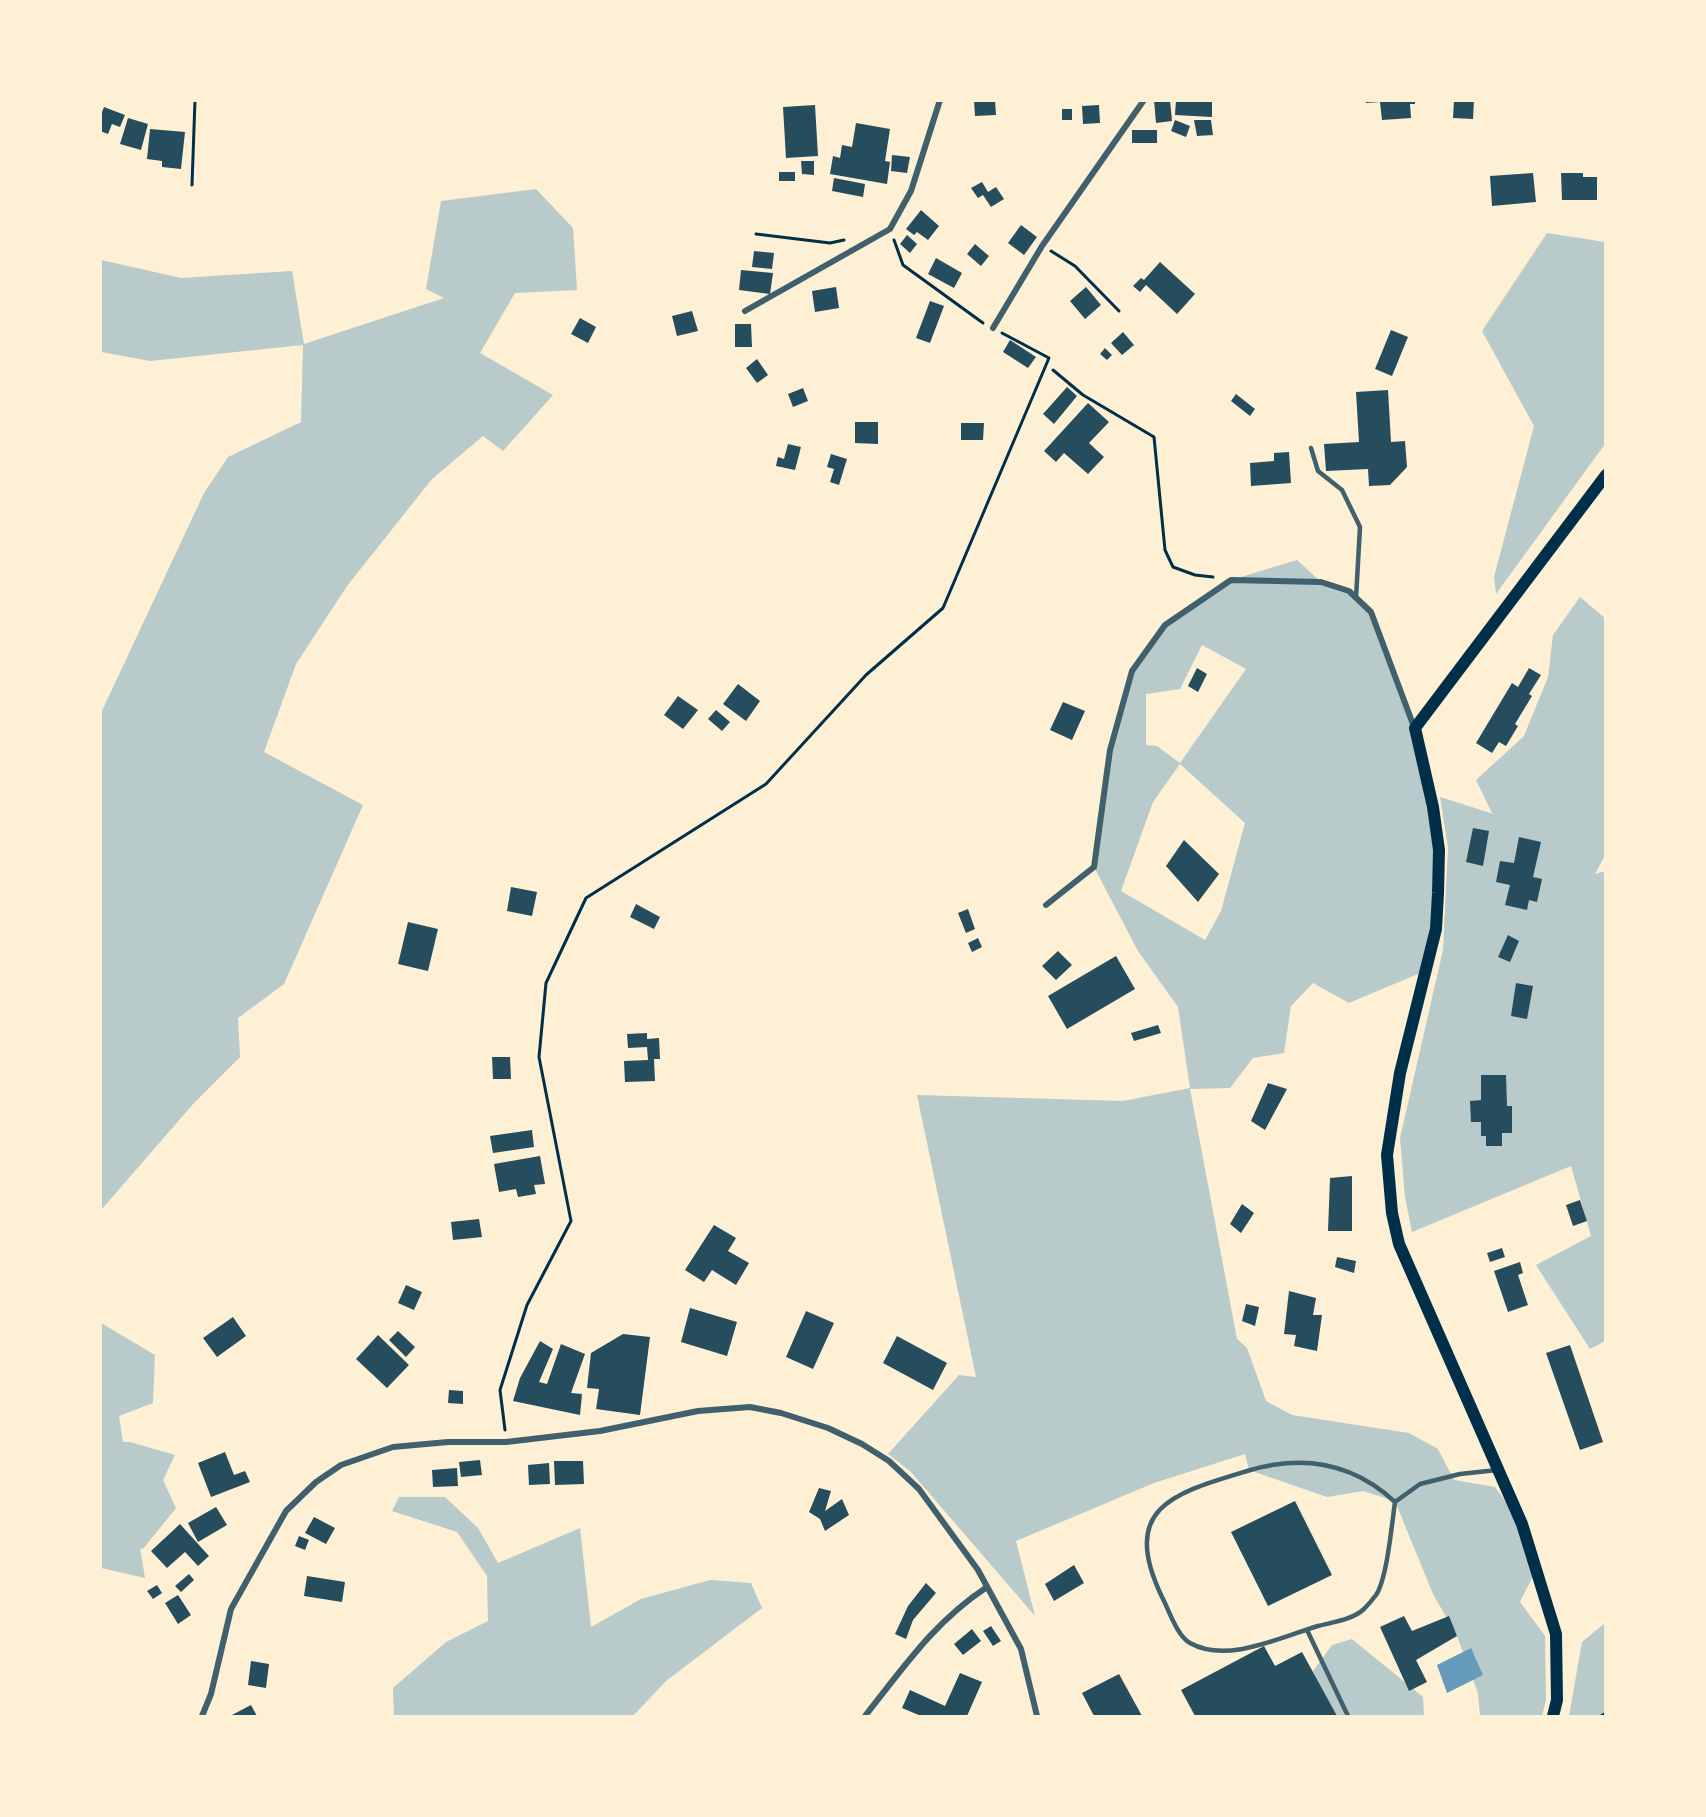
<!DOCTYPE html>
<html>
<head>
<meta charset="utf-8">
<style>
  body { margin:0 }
  #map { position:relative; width:1706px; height:1817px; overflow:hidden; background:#fdf0d5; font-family:Manrope,sans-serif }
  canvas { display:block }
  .frame { position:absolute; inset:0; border:102px solid #fdf0d5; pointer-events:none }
</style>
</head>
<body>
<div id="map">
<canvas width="1706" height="1817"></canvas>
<div class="frame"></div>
</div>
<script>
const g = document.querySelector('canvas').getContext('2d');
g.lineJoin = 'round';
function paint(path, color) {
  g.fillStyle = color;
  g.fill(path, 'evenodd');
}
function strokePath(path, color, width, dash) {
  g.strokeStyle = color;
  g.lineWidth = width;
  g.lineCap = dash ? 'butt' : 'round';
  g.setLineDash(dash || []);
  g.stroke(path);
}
const green = new Path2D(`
  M536,189L573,228L577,290L515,293L480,353L553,395L503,451L483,436L432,479L347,586L296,664L264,752L363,805L284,984L238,1018L240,1057L194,1103L101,1210V713L204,493L228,457L301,422L303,345L150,361L101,352V260L181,278L292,271L304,344L444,298L426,289L441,201Z
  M1547,233L1605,242V444L1496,594L1494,577L1534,426L1482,331Z
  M1297,560L1321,582L1349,591L1371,612L1415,728L1425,769L1438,893L1425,971L1349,1003L1313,983L1291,1006L1284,1053L1253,1058L1230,1088L1190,1089L1237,1339L1247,1348L1266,1401L1292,1415L1409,1433L1438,1449L1454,1480L1495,1487L1522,1524L1536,1570L1520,1602L1545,1636L1546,1700L1542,1716H1480L1478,1693L1457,1636L1433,1594L1395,1501L1363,1491L1327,1497L1249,1470L1245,1454L1154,1483L1016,1541L1035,1616L910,1471L888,1454L959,1375L976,1377L917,1095L1123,1101L1190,1088L1178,1007L1138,951L1094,867L1110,750L1132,671L1165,625L1231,580ZM1202,645L1246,669L1180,763L1157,746L1146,745V694L1180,689ZM1180,764L1245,823L1221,911L1205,940L1121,891L1153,802Z
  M1580,597L1606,619V853L1595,874L1605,871V1341L1590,1349L1536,1265L1591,1236L1571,1166L1412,1232L1405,1197L1400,1138L1443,950L1448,848L1440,797L1497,815L1492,813L1476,780L1524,736L1548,677L1553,635Z
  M101,1323L155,1355L153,1403L119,1416L123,1442H130L175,1455L163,1480L176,1508L143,1549L140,1548L145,1578L101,1568Z
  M399,1497H445L478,1528L498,1563L580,1528L591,1627L641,1599L710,1580L751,1583L762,1608L666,1681L633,1716H394L393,1688L446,1642L488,1621L487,1576L457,1532L392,1511Z
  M1605,1623V1716H1569L1582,1642Z
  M1352,1639L1423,1697L1424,1716H1329L1313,1671L1332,1645Z`);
const water = new Path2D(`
  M1471,1648L1483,1675L1447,1693L1437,1665Z`);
const building = new Path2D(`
  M974,100H995L996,115L975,116Z
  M1154,100H1170L1172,121L1156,123Z
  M1176,100H1212V117L1175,115Z
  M1365,100H1415V104H1410L1411,118L1382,120L1380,102L1366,103Z
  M1454,100H1474L1473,119L1453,118Z
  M815,105L818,156L786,158L783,107Z
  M1099,105L1100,123L1083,124L1082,106Z
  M104,107L125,115L120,127L112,124L108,134L100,131V117Z
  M1062,109H1072V120H1062Z
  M128,118L148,124L141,150L120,144Z
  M1175,120L1190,126L1186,137L1171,131Z
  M1194,120H1211L1213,135L1197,136Z
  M856,123L890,129L885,161L890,162L887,184L830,174L833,156L840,158L842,145L852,147Z
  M150,129L185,132L181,169L162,167V161L147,159Z
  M1132,130H1157V143H1132Z
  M892,155L910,157L907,173L891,171Z
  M801,161H814V175L802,174Z
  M779,172H795V181H779Z
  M1533,173L1536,202L1492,206L1490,176Z
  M1561,173H1583V177H1597V200H1562Z
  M834,178L865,184L863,197L832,191Z
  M982,182L988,192L996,187L1004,199L991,207L983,195L978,198L971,188Z
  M921,210L939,226L928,240L917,232L914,235L906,229Z
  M1021,225L1037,237L1024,255L1008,243Z
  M907,235L917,244L910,253L900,244Z
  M975,244L989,256L981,266L967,254Z
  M754,251L774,253L772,269L752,267Z
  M936,258L962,273L954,288L928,274Z
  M1160,262L1195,294L1177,314L1146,285L1140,292L1133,286L1141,278L1144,280Z
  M741,270L773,273L770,294L739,290Z
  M836,287L839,308L815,312L812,291Z
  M1086,287L1101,305L1085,319L1070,301Z
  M930,301L944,306L930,343L916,338Z
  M692,311L698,331L677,336L672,316Z
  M580,318L596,327L588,343L571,334Z
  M735,324H751L752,347H735Z
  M1391,330L1408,337L1392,376L1375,369Z
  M1123,332L1134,345L1122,355L1111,343Z
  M1010,340L1036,357L1028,368L1003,352Z
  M1105,348L1112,355L1107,360L1100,354Z
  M757,359L768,375L757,383L746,368Z
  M1067,387L1077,396L1054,424L1043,414Z
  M803,388L808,401L793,407L788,394Z
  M1388,390L1391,442L1405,441L1407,467L1390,485L1369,486L1368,469L1326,471L1324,444L1359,442L1356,392Z
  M1236,394L1255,409L1250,416L1231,401Z
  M1088,403L1109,422L1089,443L1104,457L1088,474L1064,453L1056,462L1044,451Z
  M855,422H878V444L855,443Z
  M961,423H984L983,440H961Z
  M788,444L801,447L795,470L776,466L778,457L784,459Z
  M1289,452L1291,483L1251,486L1250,463L1274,461V453Z
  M831,454L847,459L839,485L830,482L834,469L827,467Z
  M1197,668L1207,674L1198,692L1188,686Z
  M1529,668L1541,675L1529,694L1532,696L1515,724L1518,726L1506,746L1499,742L1492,753L1476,743L1512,683L1518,687Z
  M738,684L760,701L746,721L723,704Z
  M678,696L698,710L683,729L664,715Z
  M1063,702L1085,711L1072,740L1050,730Z
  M716,710L730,722L722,731L708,719Z
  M1473,828L1489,831L1483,866L1466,862Z
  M1519,837L1541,842L1533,877L1542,879L1537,902L1529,900L1527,910L1505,905L1510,885L1496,882L1500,861L1514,863Z
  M1184,840L1219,874L1198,902L1166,866Z
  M511,887L537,892L532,916L507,911Z
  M636,904L660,917L654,929L630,917Z
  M968,909L975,929L966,933L958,913Z
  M408,922L438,929L428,971L398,964Z
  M1508,935L1519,941L1510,962L1498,957Z
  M978,938L982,947L972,952L968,943Z
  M1058,951L1072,965L1056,980L1042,966Z
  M1116,956L1135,989L1067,1029L1048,996Z
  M1516,983L1533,986L1527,1019L1511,1016Z
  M1158,1025L1161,1033L1134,1041L1131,1033Z
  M647,1033V1039L659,1038L660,1059H654L655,1081L625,1082L624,1061L648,1060L647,1047L628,1048L627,1034Z
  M492,1057H510L511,1079H493Z
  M1481,1075H1506L1507,1106H1512V1133H1502V1146H1486V1136H1481V1122H1471L1470,1101L1481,1100Z
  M1268,1083L1287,1089L1265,1130L1251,1121Z
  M532,1130L534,1147L493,1153L490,1136Z
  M540,1156L545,1184L534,1185L536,1194L518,1197L516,1189L499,1192L494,1164Z
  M1352,1176V1231H1328L1330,1178Z
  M1580,1200L1587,1221L1573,1226L1566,1205Z
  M1242,1204L1254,1213L1241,1233L1230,1224Z
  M479,1219L482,1237L453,1240L451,1222Z
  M714,1225L736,1238L728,1251L749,1263L736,1285L712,1270L704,1282L685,1270Z
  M1502,1248L1505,1257L1490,1262L1487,1253Z
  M1337,1257L1356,1261L1354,1273L1335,1267Z
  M1520,1262L1523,1273L1518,1275L1528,1305L1508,1312L1494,1271Z
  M406,1285L422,1292L414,1310L398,1303Z
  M1289,1291L1316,1298L1313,1315H1322L1317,1351L1294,1346L1296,1335L1284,1334Z
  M1246,1304L1259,1307L1255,1326L1242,1321Z
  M690,1308L737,1322L727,1356L681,1342Z
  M806,1311L834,1323L813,1369L786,1357Z
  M233,1317L246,1336L217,1357L203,1338Z
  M398,1331L415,1347L406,1357L389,1340Z
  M623,1334L650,1337L640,1415L596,1409L599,1389L587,1388L591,1353Z
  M378,1335L409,1365L387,1388L356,1359Z
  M897,1336L947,1363L933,1390L883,1363Z
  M540,1341L553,1349L539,1382L547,1384L561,1344L585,1354L571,1393L582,1394L580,1415L513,1401L520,1378Z
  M1570,1345L1603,1442L1580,1450L1546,1353Z
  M449,1390L463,1391V1404L448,1403Z
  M225,1452L234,1475L245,1471L250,1482L211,1497L198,1463Z
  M480,1460L482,1475L461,1477L459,1462Z
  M554,1461H583L584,1484L555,1485Z
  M549,1463L550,1484L529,1485L528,1465Z
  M457,1468L458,1486L433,1487L432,1470Z
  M819,1488L831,1491L825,1511L842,1499L849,1515L825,1531L820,1519L809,1512Z
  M1295,1501L1332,1575L1268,1606L1231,1532Z
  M216,1507L227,1525L198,1542L188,1523Z
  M314,1517L335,1528L326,1544L305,1533Z
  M180,1524L209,1556L198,1566L185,1552L167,1568L151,1551Z
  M299,1536L309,1540L305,1550L295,1546Z
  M1074,1565L1084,1583L1054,1601L1045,1584Z
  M189,1574L194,1580L181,1592L175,1586Z
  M307,1576L345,1582L342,1602L304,1596Z
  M926,1583L936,1593L913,1620L906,1639L895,1634L908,1606Z
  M157,1585L162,1593L153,1599L147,1591Z
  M178,1595L191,1615L178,1624L165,1603Z
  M1404,1616L1412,1631L1449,1616L1457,1636L1416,1660L1427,1682L1409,1691L1380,1627Z
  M991,1626L1001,1641L993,1646L983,1631Z
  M972,1629L981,1641L963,1655L954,1644Z
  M1264,1646L1275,1666L1302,1652L1337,1716H1195L1181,1690Z
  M251,1661L269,1664L266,1688L248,1685Z
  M960,1673L982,1682L967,1716H921L902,1708L910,1690L945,1706Z
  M1119,1674L1142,1716H1094L1082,1693Z
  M251,1705L257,1716H230Z`);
const path = new Path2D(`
  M192,185L195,100
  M756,234L830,243L844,240
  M894,240L903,265L983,323
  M1051,251L1075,266L1119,311
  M1053,370L1083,395L1154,437L1165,550L1173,567L1195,575L1213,577
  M505,1430L500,1390L527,1305L571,1221L539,1057L546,983L586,898L766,784L866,675L943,608L1049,358L1002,333
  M1601,1716L1606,1713`);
const service = new Path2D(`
  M1311,448L1318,471L1342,490L1360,527L1356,598
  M1395,1502C1353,1463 1303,1454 1247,1471C1174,1493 1119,1507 1162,1597C1169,1610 1177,1636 1190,1643C1227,1664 1281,1637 1318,1626C1333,1622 1352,1620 1364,1609C1368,1605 1373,1599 1376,1595C1387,1579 1392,1523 1395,1502L1420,1484L1460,1474L1497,1470
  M1307,1630L1348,1716`);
const minor = new Path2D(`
  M745,311L890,229L911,191L940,100
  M993,328L1042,246L1144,100
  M1046,905L1094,867L1110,750L1132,671L1165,625L1231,580L1321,582L1349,591L1371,612L1414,727
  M202,1716L211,1694L231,1609L286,1511L316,1482L341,1465L393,1447L448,1442H506L600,1431L698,1411L750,1407L781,1413L828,1428L862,1444L889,1461L919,1489L978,1570L1021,1649L1037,1716
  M865,1716C904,1667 934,1622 987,1587`);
const secondary = new Path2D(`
  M1553,1716L1557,1700L1556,1634L1522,1524L1399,1244L1392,1213L1387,1155L1400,1073L1436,929L1438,893L1439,850L1433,807L1415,728L1606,475`);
paint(green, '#b9caca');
paint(water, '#669bbc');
paint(building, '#264d5e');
strokePath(path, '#003049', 3);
strokePath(service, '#3f606c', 4.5);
strokePath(minor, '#3f606c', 6);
strokePath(secondary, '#003049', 12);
</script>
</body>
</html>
